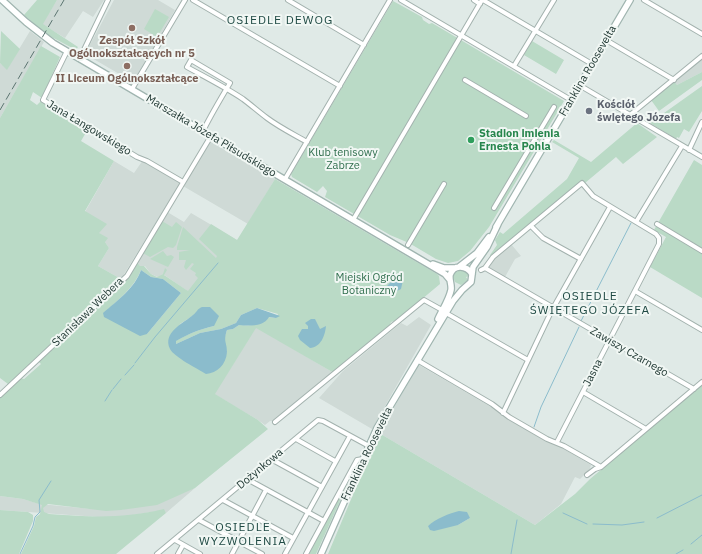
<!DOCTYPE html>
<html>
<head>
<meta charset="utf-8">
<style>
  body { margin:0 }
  canvas { display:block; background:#e0eae7 }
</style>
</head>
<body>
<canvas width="702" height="554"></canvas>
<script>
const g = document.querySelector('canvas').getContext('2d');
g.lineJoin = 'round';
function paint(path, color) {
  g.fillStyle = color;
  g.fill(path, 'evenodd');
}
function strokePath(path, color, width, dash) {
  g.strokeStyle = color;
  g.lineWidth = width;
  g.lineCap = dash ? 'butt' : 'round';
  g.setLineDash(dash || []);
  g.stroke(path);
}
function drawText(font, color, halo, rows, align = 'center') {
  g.font = font + ' "IBM Plex Sans",sans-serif';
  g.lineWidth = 4;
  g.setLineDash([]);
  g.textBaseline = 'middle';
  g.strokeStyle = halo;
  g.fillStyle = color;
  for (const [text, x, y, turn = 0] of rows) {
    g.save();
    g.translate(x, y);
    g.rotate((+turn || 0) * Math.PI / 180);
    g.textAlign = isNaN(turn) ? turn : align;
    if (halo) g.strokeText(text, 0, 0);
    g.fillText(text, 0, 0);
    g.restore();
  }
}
const built = new Path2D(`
  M57,0H104L93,17L83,11L65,38L42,24Z
  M114,0H158L175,10L133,82L85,54Z
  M30,31L44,42L0,118V63L7,69Z
  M702,57V72L677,85L674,81Z
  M209,141L275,179L248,224L183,186Z
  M143,160L181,182L121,279L98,266L109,248L85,212L114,161L134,173Z
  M168,210L169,213L184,222L191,213L237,240L189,292L163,274L158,277L151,274L145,266H140L137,262Z
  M511,244L521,256L515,259L505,277L489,268L493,260Z
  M419,317L431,325L372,429L319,398L343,371L401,323L407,326Z
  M256,327L334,373L275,421H270L265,425L258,420L214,394Z
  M419,365L591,465L590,469L580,479L575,477L561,504L535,525L379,433Z
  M195,488L166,513L164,510L120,517H99L0,510V496L23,499L40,504L92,509L121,510Z`);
const green = new Path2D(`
  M37,0H57L43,24L78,47L76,50L46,34L24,15Z
  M393,1L422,17L423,20L429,24L432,23L564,101L489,227L470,251L458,261L448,263L436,259L409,243L390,235L325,197L327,191L323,186L317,192L292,177L291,174Z
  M155,9L169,17L157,37L144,29Z
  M1,31L20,49L7,70L0,63Z
  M532,41L564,60L556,74L524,55Z
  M41,46L60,57L42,98L33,92L30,100L37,105L41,101L88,129L81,141L114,161L85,211L107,224L99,233L108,238L105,242L109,248L98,266L121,279L8,384L0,378V118Z
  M702,72V80L659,111L651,100L674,81L677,85Z
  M702,86V111L689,132L684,129L679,138L677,137L676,139L650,123Z
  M637,123L657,137L623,164L616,157L585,183L583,181L570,191L491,257L490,255L497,245L495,240L500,232L503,234L567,179L579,158L552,142L554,140L591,162Z
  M694,160L702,165V298L650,267L666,237L654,230Z
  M275,179L437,274L439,276L440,284L397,320L391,322L389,327L334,373L256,328L215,394L258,420L268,429L195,488L157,505L121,510L106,511L48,504L43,508L44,512L49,514C92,517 121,519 164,509L166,513L116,554H21L34,526L36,517L40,514L42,505L23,499L0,496V397L20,378L24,379L41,364L39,362L119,287L137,262L140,266H144L151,274L157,277L163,274L165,268L167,270L164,275L188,291L198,278L195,275L196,273L190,269L194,264L192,263L186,270L184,267L186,260H179V252L190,250H177V247L183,227L216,258L217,256L199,239L211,224L237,240ZM141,270L151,277L163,279L181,293L147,334L104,313C117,301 134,288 141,270ZM257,308L278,314L276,318L268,317C260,326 251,326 239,325L233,329L227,330L224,339L227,353L170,349L180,324L194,315L214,326C200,329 188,334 175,341L176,344L200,333L221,329L236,323L241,315Z
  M162,221L172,227L176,222L182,227L176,245L173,248L168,247L150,257L143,253Z
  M163,251L167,256L171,255L174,257L168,267L150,259Z
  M464,269L469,276L466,277L468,280L461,285L455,282L453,276L456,272Z
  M702,385V554H328L379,433L535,525L575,494L590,479ZM470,518L458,525L428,526L441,519Z
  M354,470L316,554H309L349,478Z
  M0,510L28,512L33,515V521L19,554H0Z`);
const water = new Path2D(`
  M141,270L151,277L163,279L181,293L147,334L140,336L104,317L103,313C117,301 135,288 141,270Z
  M401,272L403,280L401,289L395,292L391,291L387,286Z
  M202,307H210L219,316L214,326C200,329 188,334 176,341V344L200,333L221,329L236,323L241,315L257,308L280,316L276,318L269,317C264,327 248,326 239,325L233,329L227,330C223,342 227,342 227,352C226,365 217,373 206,374C198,369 174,357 170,349C162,332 184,323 193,315C197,312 197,309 202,307Z
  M311,319H315L320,329L326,326C325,336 321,347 310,348L300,340L298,336L302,329H308V326L305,323Z
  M459,511L467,512L470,518L458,525L434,531L430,530L428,526C435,519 450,513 459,511Z`);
const stream = new Path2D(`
  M581,321L631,223
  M135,363L155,337L218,263
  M125,375L134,365
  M113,389L121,379
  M105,401L112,390
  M534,427L541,407L579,327
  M563,513L587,524
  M657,518L702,495
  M593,524L622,525L644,522
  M691,544L702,535
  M20,554L33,526L35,517L40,512L39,500L51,481
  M511,554L517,520
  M676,554L683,550`);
const street = new Path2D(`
  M193,0L340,86
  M288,0L364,45
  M401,0L571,100
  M474,0L480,4
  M483,0L592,64
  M644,0L702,34
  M606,40L674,80
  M67,51L43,100L137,157L147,161L183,182
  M80,58L108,0
  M514,66L554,0
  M465,80L526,116
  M579,85L702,157
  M132,89L185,0
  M630,115L702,56
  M203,130L204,129C212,113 221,98 230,83L191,60L187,67C205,77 225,87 243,99C251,105 259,112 267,118C279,127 293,134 307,142
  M689,150L702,122
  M285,179L390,0
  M494,208L554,107
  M353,220L482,0
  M636,222L682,146
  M657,224L702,251
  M531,226L543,238L581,259
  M408,245L444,184
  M485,268L493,257L582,183L593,196L656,234L659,238V244L557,442
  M481,270L485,268L694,389
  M635,291L702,330
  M446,313L528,360
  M417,360L492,404L509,417L547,439L564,446L601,467
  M583,392L646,429
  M0,395L127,276L211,136
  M503,413L551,312L610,207
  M275,422L424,300L442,310
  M296,439L335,461
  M271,459L322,487
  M587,475L595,469L601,467L702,382
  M247,479L324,521
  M223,500L293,538
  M199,520L262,554
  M175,540L200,554
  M157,554L318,420L323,421L369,446
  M178,554L183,545
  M232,554L266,490
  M285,554L350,436
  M306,554L357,460L363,459`);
const secondary = new Path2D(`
  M2,0L26,22L53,43L445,274L450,280
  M496,227L630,0
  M433,264L444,268H455
  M459,267L477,253L489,237
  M438,319C442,310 449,300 451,290C452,285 449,280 450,275C454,263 467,266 472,274
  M321,554L377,428L453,301L462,290L471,282L473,267L487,247L498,224`);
const rail = new Path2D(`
  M0,110L64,0`);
const markers = [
  [132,28,4,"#8d6e63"],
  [127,66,4,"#8d6e63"],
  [589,111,4,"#6b7280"],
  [471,140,4,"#2e9e5b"]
];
const educationNames = [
  ["Zespół Szkół",132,41],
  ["Ogólnokształcących nr 5",132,54],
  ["II Liceum Ogólnokształcące",127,79]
];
const streetNames = [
  ["Franklina Roosevelta",588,71,-60],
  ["Jana Łangowskiego",89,128,31],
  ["Marszałka Józefa Piłsudskiego",211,136,31],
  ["Stanisława Webera",88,312,-44],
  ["Zawiszy Czarnego",629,352,30],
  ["Jasna",593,373,-63],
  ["Franklina Roosevelta",367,454,-64],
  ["Dożynkowa",260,469,-40]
];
const worshipNames = [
  ["Kościół",597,105],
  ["świętego Józefa",597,118]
];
const leisureNames = [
  ["Stadion imienia",479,134],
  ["Ernesta Pohla",479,147]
];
const parkNames = [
  ["Klub tenisowy",343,153],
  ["Zabrze",343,166],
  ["Miejski Ogród",369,278],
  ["Botaniczny",369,291]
];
const neighbourhoodNames = [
  ["OSIEDLE DEWOG",280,21],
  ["OSIEDLE",590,297],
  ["ŚWIĘTEGO JÓZEFA",590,311],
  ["OSIEDLE",243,528],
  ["WYZWOLENIA",243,542]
];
paint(built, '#cfdad6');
paint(green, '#badac6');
paint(water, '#8bbccc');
strokePath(stream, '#8bbccc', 1);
strokePath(street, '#a3b2ae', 6);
strokePath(secondary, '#a0b5b0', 8);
strokePath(street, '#fff', 4);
strokePath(secondary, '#fff', 5.5);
strokePath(rail, '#5c7571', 1, [8, 4]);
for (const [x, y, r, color] of markers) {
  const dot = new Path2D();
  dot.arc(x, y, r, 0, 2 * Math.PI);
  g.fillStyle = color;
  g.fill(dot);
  strokePath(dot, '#f1f7f4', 1.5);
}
drawText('bold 11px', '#785e54', '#f1f7f4', educationNames);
drawText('11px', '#223a35', '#f1f7f4', streetNames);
drawText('bold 11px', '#5b616d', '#f1f7f4', worshipNames, 'left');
drawText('bold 11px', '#27864d', '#f1f7f4', leisureNames, 'left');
drawText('11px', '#2f6e4d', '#f1f7f4', parkNames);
g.letterSpacing = '1px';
drawText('12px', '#1f4a44', '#f1f7f4', neighbourhoodNames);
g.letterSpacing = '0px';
</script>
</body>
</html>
